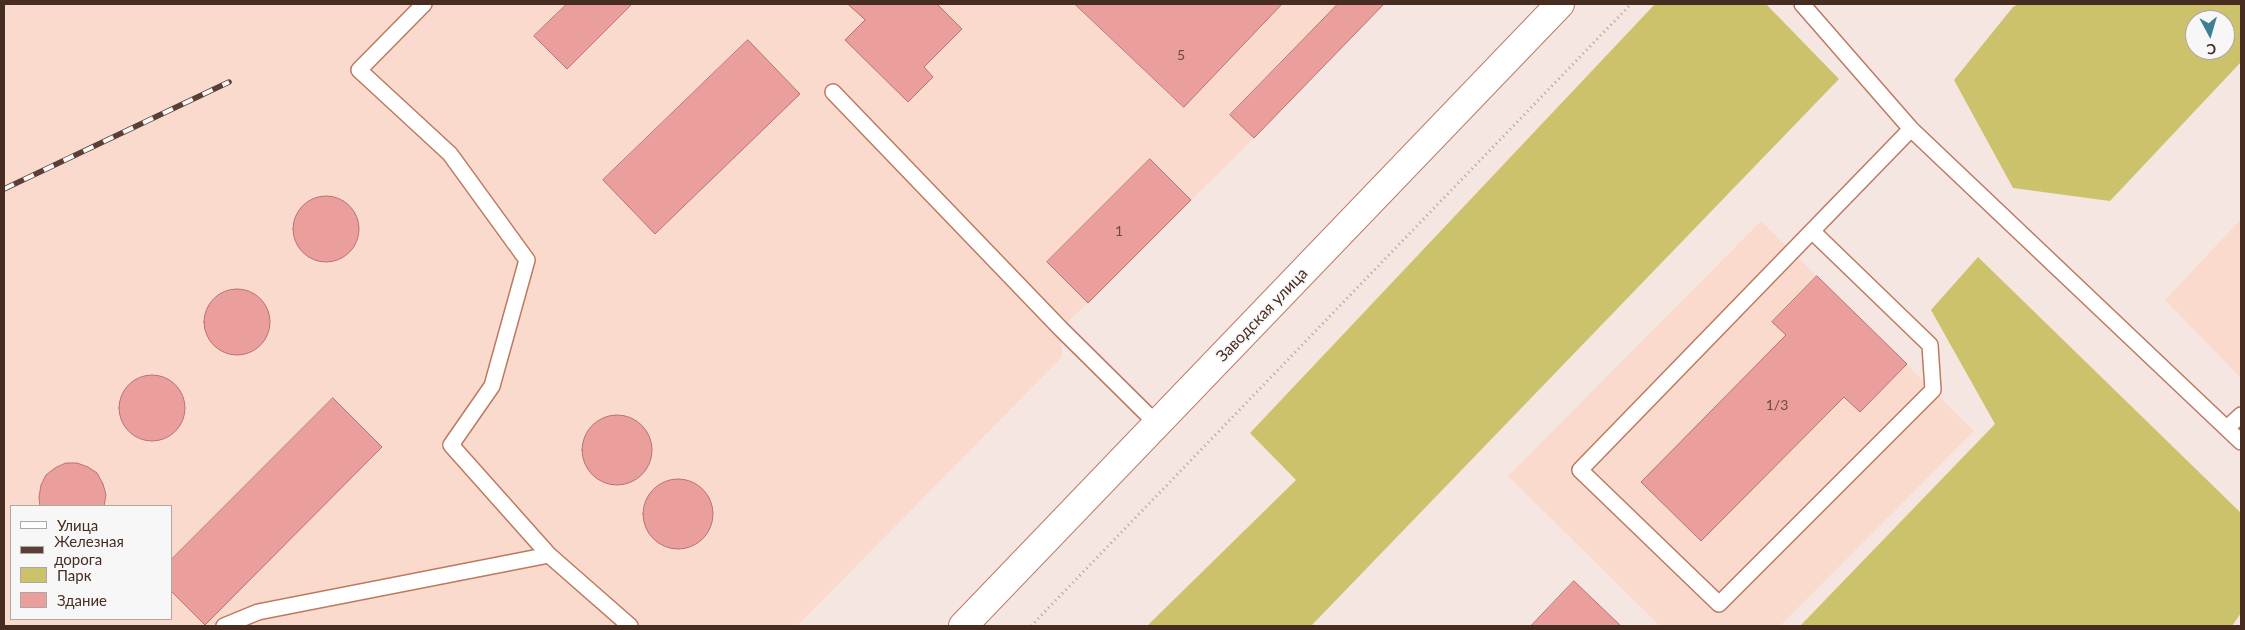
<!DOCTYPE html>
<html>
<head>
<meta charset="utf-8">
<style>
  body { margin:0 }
  #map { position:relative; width:2245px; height:630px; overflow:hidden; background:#f5e6e1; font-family:Lato,sans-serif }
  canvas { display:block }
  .frame { position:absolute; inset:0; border:5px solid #472c21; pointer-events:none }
  .legend { position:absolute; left:10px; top:505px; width:162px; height:115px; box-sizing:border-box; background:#f7f7f7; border:1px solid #b1a6a1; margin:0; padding:6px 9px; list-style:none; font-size:15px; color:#472c21 }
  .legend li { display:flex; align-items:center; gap:10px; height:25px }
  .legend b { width:25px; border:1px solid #b1a6a1 }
  .north { position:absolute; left:2185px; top:10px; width:50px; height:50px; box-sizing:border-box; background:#f7f7f7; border:1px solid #b1a6a1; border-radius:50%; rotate:174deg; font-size:14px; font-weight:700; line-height:20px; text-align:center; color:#472c21 }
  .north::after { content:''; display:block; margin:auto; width:18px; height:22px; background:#3f7e93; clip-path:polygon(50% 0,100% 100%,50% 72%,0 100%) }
</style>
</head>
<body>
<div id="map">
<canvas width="2245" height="630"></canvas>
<div class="frame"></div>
<ul class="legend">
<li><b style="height:6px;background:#fff"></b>Улица</li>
<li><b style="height:6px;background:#593f35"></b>Железная дорога</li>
<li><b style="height:14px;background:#cdc26c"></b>Парк</li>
<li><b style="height:14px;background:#ea9f9d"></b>Здание</li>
</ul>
<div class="north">С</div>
</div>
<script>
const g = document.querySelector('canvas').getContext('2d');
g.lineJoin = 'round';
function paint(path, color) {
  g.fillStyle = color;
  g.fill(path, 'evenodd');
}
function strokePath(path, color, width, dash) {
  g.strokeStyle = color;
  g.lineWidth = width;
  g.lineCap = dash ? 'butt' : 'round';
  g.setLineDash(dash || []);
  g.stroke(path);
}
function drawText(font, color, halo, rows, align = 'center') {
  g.font = font + ' Lato,sans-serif';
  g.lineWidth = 4;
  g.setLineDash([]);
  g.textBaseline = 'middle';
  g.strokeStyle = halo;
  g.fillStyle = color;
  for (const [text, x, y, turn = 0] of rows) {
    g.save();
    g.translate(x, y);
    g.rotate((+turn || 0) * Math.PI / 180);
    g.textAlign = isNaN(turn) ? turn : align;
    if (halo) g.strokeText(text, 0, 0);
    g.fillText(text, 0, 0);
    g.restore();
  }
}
const built = new Path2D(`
  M4,4H1384L1254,138L1061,329L1062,357L797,626H4ZM11,506H171V619H11Z
  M2241,219V378L2165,300Z
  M1761,221L1974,431L1780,626H1660L1508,476Z`);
const green = new Path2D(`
  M1655,4H1766L1839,79L1311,626H1147L1296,480L1250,433Z
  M2018,4H2241V62L2110,201L2013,188L1954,80L2013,7ZM2195,20H2225V50H2195Z
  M1978,257L2241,513V613L2232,626H1800L1995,424L1931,310Z`);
const building = new Path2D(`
  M567,4H632L567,69L534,36Z
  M848,4H937L962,29L924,67L933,77L908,102L845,40L865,20Z
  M1075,4H1282L1184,107Z
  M1338,4H1384L1254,138L1230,115Z
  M748,40L800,94L655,234L603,180Z
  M1150,159L1191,200L1088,303L1047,262Z
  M293 229a33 33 0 1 1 66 0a33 33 0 1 1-66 0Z
  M1817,276L1907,364L1860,412L1844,397L1701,541L1641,482L1786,335L1772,322Z
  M204 322a33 33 0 1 1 66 0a33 33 0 1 1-66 0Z
  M119 408a33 33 0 1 1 66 0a33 33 0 1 1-66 0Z
  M333,398L382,447L205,625L171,591V560Z
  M582 450a35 35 0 1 1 70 0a35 35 0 1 1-70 0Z
  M66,463H77L88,467L97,473L103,484L106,495L104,506H40L39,497L41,485L46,475L55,468Z
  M643 514a35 35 0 1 1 70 0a35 35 0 1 1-70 0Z
  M1574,581L1621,626H1531Z`);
const path = new Path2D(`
  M1031,626L1631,4`);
const lane = new Path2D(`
  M424,4L359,70L450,154L527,260L492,386L451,445L549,555L630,626
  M1802,4L1911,129L2241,442
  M833,92L1061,329L1157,424
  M1812,231L1930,345L1933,390L1719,604L1580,470L1911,129
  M2227,428L2241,415
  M224,626L258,612L549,555`);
const secondary = new Path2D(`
  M963,626L1560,4`);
const rail = new Path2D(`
  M4,189L229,82`);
const numberNames = [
  ["5",1181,55],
  ["1",1119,231],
  ["1/3",1777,405]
];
const streetNames = [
  ["Заводская улица",1262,315,-46]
];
paint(built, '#fbdace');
paint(green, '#cdc26c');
paint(building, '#ea9f9d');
strokePath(building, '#b97271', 1);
strokePath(lane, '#bc7a61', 18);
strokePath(secondary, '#bc7a61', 30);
strokePath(path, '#b19d96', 3, [1, 4]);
strokePath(lane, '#fff', 15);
strokePath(secondary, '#fff', 28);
strokePath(rail, '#593f35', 5.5);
strokePath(rail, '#f7f7f7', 4, [11]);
drawText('14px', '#704940', null, numberNames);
drawText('16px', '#472c21', '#f7f7f7', streetNames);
</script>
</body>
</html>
